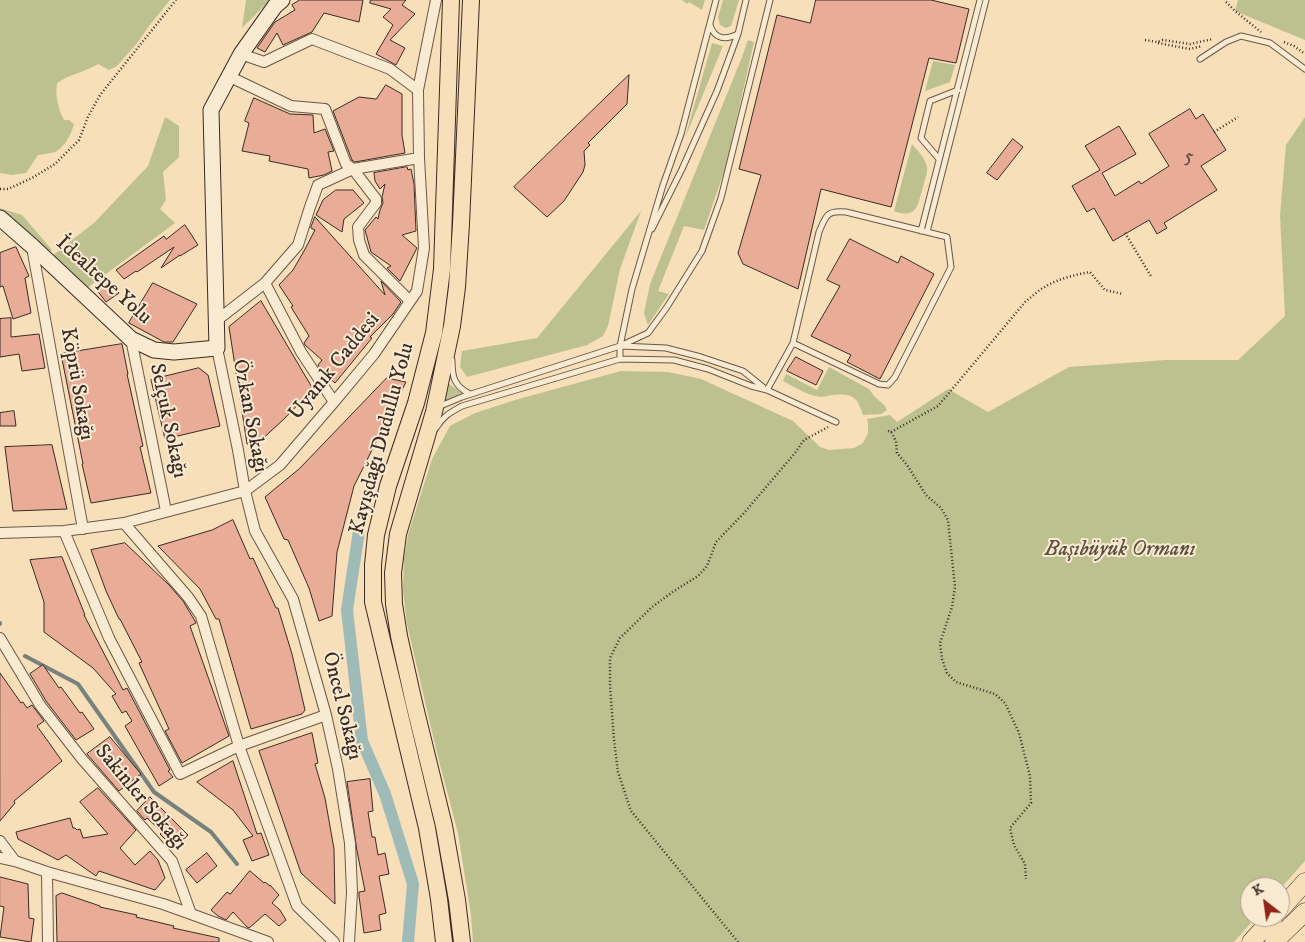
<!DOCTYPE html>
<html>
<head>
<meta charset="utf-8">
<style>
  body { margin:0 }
  #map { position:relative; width:1305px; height:942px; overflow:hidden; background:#f6dfb9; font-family:"IM FELL DW Pica",serif }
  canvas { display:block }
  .north { position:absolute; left:1240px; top:877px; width:50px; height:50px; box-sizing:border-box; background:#f9ead2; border:1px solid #ad9e8c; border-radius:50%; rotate:330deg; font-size:14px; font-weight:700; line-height:20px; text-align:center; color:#3b2b24 }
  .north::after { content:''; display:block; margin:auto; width:18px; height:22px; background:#8f2418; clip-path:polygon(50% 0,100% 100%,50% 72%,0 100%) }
</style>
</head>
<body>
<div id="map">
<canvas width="1305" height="942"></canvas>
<div class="north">K</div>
</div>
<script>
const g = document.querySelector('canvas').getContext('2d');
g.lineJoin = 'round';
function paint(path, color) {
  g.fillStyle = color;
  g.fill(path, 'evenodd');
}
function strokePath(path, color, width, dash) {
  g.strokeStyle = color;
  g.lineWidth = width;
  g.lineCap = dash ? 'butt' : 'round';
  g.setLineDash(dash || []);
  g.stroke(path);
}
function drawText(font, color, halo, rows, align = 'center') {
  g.font = font + ' "IM FELL DW Pica",serif';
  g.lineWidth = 4;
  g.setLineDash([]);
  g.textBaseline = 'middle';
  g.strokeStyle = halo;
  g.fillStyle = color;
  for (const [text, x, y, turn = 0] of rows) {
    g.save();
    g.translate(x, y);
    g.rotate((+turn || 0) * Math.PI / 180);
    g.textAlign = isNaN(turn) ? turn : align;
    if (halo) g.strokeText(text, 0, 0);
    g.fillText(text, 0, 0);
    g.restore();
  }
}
const green = new Path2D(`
  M0,0H170L149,26L138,42L117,66L109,70L98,64C85,72 70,74 57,83C55,95 58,109 64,120H69L74,124C71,135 63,151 51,153C47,154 43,154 38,155L26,173L12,175L0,173Z
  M246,0H270L242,28Z
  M682,0H705L702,10L689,2L687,4Z
  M723,0H739L731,26L726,28L720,25L718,17Z
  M1238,0H1305V40L1235,11Z
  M748,40L754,42L726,166L704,230L684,226L658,291L669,294L648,325L644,313L650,284L742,57Z
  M712,43L723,46L685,138Z
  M933,61L955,65L950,82L925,91Z
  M165,117L179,126V157L163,172L166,200L160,209L175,223L91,285L88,288L52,256L95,222L148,166Z
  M1305,117V861L1280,889V887H1250V917H1256L1234,942H473L471,915L458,833L437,753L407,624L403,590L404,559L408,535L432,459L450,426L475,413L515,400L621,371L668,372L701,379L793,421L820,447L829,450L854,448L863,443L868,433V423L867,419L890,415L897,422L948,389L988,412L1069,367L1166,360H1238L1285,316L1280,215L1286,145Z
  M912,144C917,150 926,159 927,167C928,173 924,181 923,187C918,204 917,220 894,211Z
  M0,208L22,215L52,250L44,253L0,214Z
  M641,211L620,269L608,326L603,336L587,345L467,377L460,367L462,351L537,338Z
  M829,367L869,389L874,396L885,406L887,410L881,414L863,415C857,396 852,393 831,395C828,396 823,397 820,397C807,395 794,387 783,381L786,374L817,390Z
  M449,384L464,394L444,401Z`);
const stream = new Path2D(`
  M0,623V624
  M25,656L78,684L154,792L211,832L237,864`);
const canal = new Path2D(`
  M359,531L347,610L362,741L385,794L413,884L408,942`);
const building = new Path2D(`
  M300,0H363L359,22L324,13L312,32L283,45L277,33L265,52L257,48L275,22L295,10L292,5Z
  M371,0H406L402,5L415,14L390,40L405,48L396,65L376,54L393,25L383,17L391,9L370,3Z
  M816,0H931L969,9L956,63L929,58L891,207L821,189L798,289L743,264L738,253L761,175L739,169L777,15L810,23Z
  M629,75L627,104L588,143L590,145L584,151L585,165L583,172L564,201L547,217L514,187Z
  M386,85L402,94V135L405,153L355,162L352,160L333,111L359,97L376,99Z
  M254,98L290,114L313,115L314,133L325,129L334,151L328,152L332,171L324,175L309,178L308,169L269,161L270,156L242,151L249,123L245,121Z
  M1190,109L1196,119L1203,114L1226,150L1201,166L1217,190L1164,223L1167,228L1157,234L1149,220L1113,241L1094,208L1087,212L1072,186L1100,170L1085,146L1119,126L1136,154L1102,173L1115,196L1139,181L1141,184L1169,166L1149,134Z
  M1013,139L1023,147L997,180L987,173Z
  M407,167L408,170L411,169L414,184L416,231L402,235L417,248L400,281L387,268L391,266L371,252L365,230L376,217L378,219L380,210L383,203L382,197L385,184L380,189L375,181L374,173Z
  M336,190H353L364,203L344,219L342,232L316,215L323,200Z
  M315,217L385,295L381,281L401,302L393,314L370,337L372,338L335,383L322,372L318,365L322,360L305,345L304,343L309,336L291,307L293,306L279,285L293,270L304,251L315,230L311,228Z
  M185,225L198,245L180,256V255L161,268L174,247L137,272L136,271L124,279L116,270L164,236L166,239Z
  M850,239L898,263L901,256L934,274L880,379L847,362L851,355L811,336L840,286L827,280Z
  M16,247L29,276L25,278L31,313L13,319L3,286L0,287V253Z
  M108,281L119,293L106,302L96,289Z
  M153,283L197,304L173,342H164L129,323Z
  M261,301L313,389L284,419L258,443L247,444L229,327Z
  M11,318V337L39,334L45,368L22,371L19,354L0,357V319Z
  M122,344L128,374H127L143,446L140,447L151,493L91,503L82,464H83L61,354Z
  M796,357L823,371L816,385L787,371Z
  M199,368L208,375L220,426L165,439L151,380Z
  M387,378L406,382L354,486L337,552L332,616L319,621L309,588L288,540L284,539L265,497L299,469Z
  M14,411L16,426H0V413Z
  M52,445L67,509L13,511L5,447Z
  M233,520L250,559L253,558L276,608H278L292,654L305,710L302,714L251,729L219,619H216L200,589L158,546L212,530Z
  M125,543L169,585L183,601L195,621L196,623L190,626L229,736L182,763L165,731L169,729L139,663L142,662L120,619H119L106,591L91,550Z
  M62,557L85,615H84L123,690L127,688L170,770L168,771L173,777L159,786L125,726L132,721L126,711L122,713L112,696L116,694L93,668L44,632V602L30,560Z
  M43,665L59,688L61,687L80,713L82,712L94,729L76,740L46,701L30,674Z
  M0,673L21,703L23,702L27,708L32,705L44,721L37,726L62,761L14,801L15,803L0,821Z
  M312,733L318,763L315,764L325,798L334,849L335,904L301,873L259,751Z
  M110,737L141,774L119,791L87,754Z
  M233,761L257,834L261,833L269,855L252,861L243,840L253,836L233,810L197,782Z
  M370,779L373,811L368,812L372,837H375L378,855L385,853L389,874L379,876L386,913L379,915L381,930L364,933L359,896V892L365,891L357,851L347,782Z
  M98,788L136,830L120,848L135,865L150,851L158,860L165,878L155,890L99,871L96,876L66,855L58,860L18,839L16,832L70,818L73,828H75L77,830L80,829L83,838L108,834L80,802Z
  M150,797L188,835L174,848L160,834L162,832L147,818L145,820L137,811Z
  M207,853L217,866L197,883L186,870Z
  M250,871L264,883L265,882L270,886V885L279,895L272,903L280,910L286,920L279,926L265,914L249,928L247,927L233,912L226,920L218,916L211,910L227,892L230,894Z
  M0,877L28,884L29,918L34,919L31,942L0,937L4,907L0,906Z
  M62,893L100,906V907L137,915L136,917L174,926L173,928L219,938V942H57L56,896Z`);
const path = new Path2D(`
  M1226,2L1235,11L1261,32
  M1145,40L1157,42L1163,40L1190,44L1213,39
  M1284,42L1294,46L1305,54
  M1158,43L1190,49L1202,46
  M1214,132L1238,117
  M0,189H8L32,178L55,164L79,140L88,117L100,95L176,0
  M1125,233L1152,278
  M888,431L891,432L896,441L897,453L907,465L926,495L941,508L948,520L955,587L952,607L940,643L942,659L947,673L956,682L995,694L1005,703L1019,733L1030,776L1031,803L1010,828L1014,845L1025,864L1026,879
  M891,432L938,406L1026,301C1032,297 1037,291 1043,288C1057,279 1074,275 1090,272L1105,290L1123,294
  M738,942L631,811L618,772L614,740L610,686V658L620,638L652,607L674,591L698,576L707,566L716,542L744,513L795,453L804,440L828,427`);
const service = new Path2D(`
  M710,25C715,40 726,40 738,34
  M1200,59L1226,42L1241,36L1270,43L1305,69
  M939,159L921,138L930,101L958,90
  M652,229L682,169L717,91L738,34L746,0
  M921,231L980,0
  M927,232L986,0
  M621,346L666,348L701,357L743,371L763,387
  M620,359V346L632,289L663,185L681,134L716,0
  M452,360C452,377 454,386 470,394
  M767,390L793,343L819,232C826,215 827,210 846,212L947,237L951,267L895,377L888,385L879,384L793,343
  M438,407L462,397L620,346L648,333L667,307L702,251L721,198L770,0
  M436,428C443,416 451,412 462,406L620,359L674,360L708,369L751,386L767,390L836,422`);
const minor = new Path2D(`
  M241,54L264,62L312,39L390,69L418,90
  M228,76L291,106L325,109L346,164L353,169L376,199V203L358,227L359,240L364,255L410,301
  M32,247L83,529
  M265,283L301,352L334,402
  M216,321L265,283L298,245L310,207L318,185L353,169L419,158
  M131,339L166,511
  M217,348L238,450L245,491L255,531L293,599L326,715L338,769L350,843L352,892L349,942
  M124,523L188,597L201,616L239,746L297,906L334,942
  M64,531L109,638L180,774L239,746L326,715
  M0,533L64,531L124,523L245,491L280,465L334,402L374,354L417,291L424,248L419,158L418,90L436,0
  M0,638L40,705L82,759L172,861L191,914L163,904L47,872L15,861L0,841
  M0,858L15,861
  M47,872L48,942
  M191,914L268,942`);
const secondary = new Path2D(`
  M0,218L32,246L131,339L154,350L174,352L217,348L211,110L241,54L275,6L282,0`);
const primary = new Path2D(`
  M444,942L439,899L427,828L373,602V565L376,535L388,486L416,403L434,333L442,269L451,0
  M462,942L457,900L444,826L414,703L399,636L394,604L393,573L398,534L434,412L452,326L457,287L461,224L471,0`);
const trunk = new Path2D(`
  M1280,910L1305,882
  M1251,942L1274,917
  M1274,942L1305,912`);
const numberNames = [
  ["5",1189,158]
];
const streetNames = [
  ["İdealtepe Yolu",103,281,42],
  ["Uyanık Caddesi",335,367,-51],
  ["Köprü Sokağı",76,384,80],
  ["Özkan Sokağı",249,416,79],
  ["Selçuk Sokağı",167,421,78],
  ["Kayışdağı Dudullu Yolu",383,439,-75],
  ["Öncel Sokağı",341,706,76],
  ["Sakinler Sokağı",140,798,50]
];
const parkNames = [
  ["Başıbüyük Ormanı",1120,551]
];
paint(green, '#bdc18f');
strokePath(stream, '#77817d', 4);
strokePath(canal, '#9fbbb8', 12);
paint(building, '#e8ac97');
strokePath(building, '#3b2b24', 1);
strokePath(service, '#6a5849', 7);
strokePath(minor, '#6a5849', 12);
strokePath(secondary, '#3b2b24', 17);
strokePath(primary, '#3b2b24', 18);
strokePath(trunk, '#3b2b24', 19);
strokePath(path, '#3b2b24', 2.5, [1, 2.5]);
strokePath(service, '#f9ead2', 5);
strokePath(minor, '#f9ead2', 10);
strokePath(secondary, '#f9ead2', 15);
strokePath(primary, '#f6dfb9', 16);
strokePath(trunk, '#f6dfb9', 18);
drawText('19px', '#664b41', null, numberNames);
drawText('21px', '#3b2b24', '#f9ead2', streetNames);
drawText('italic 21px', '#5c503f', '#f9ead2', parkNames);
</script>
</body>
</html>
